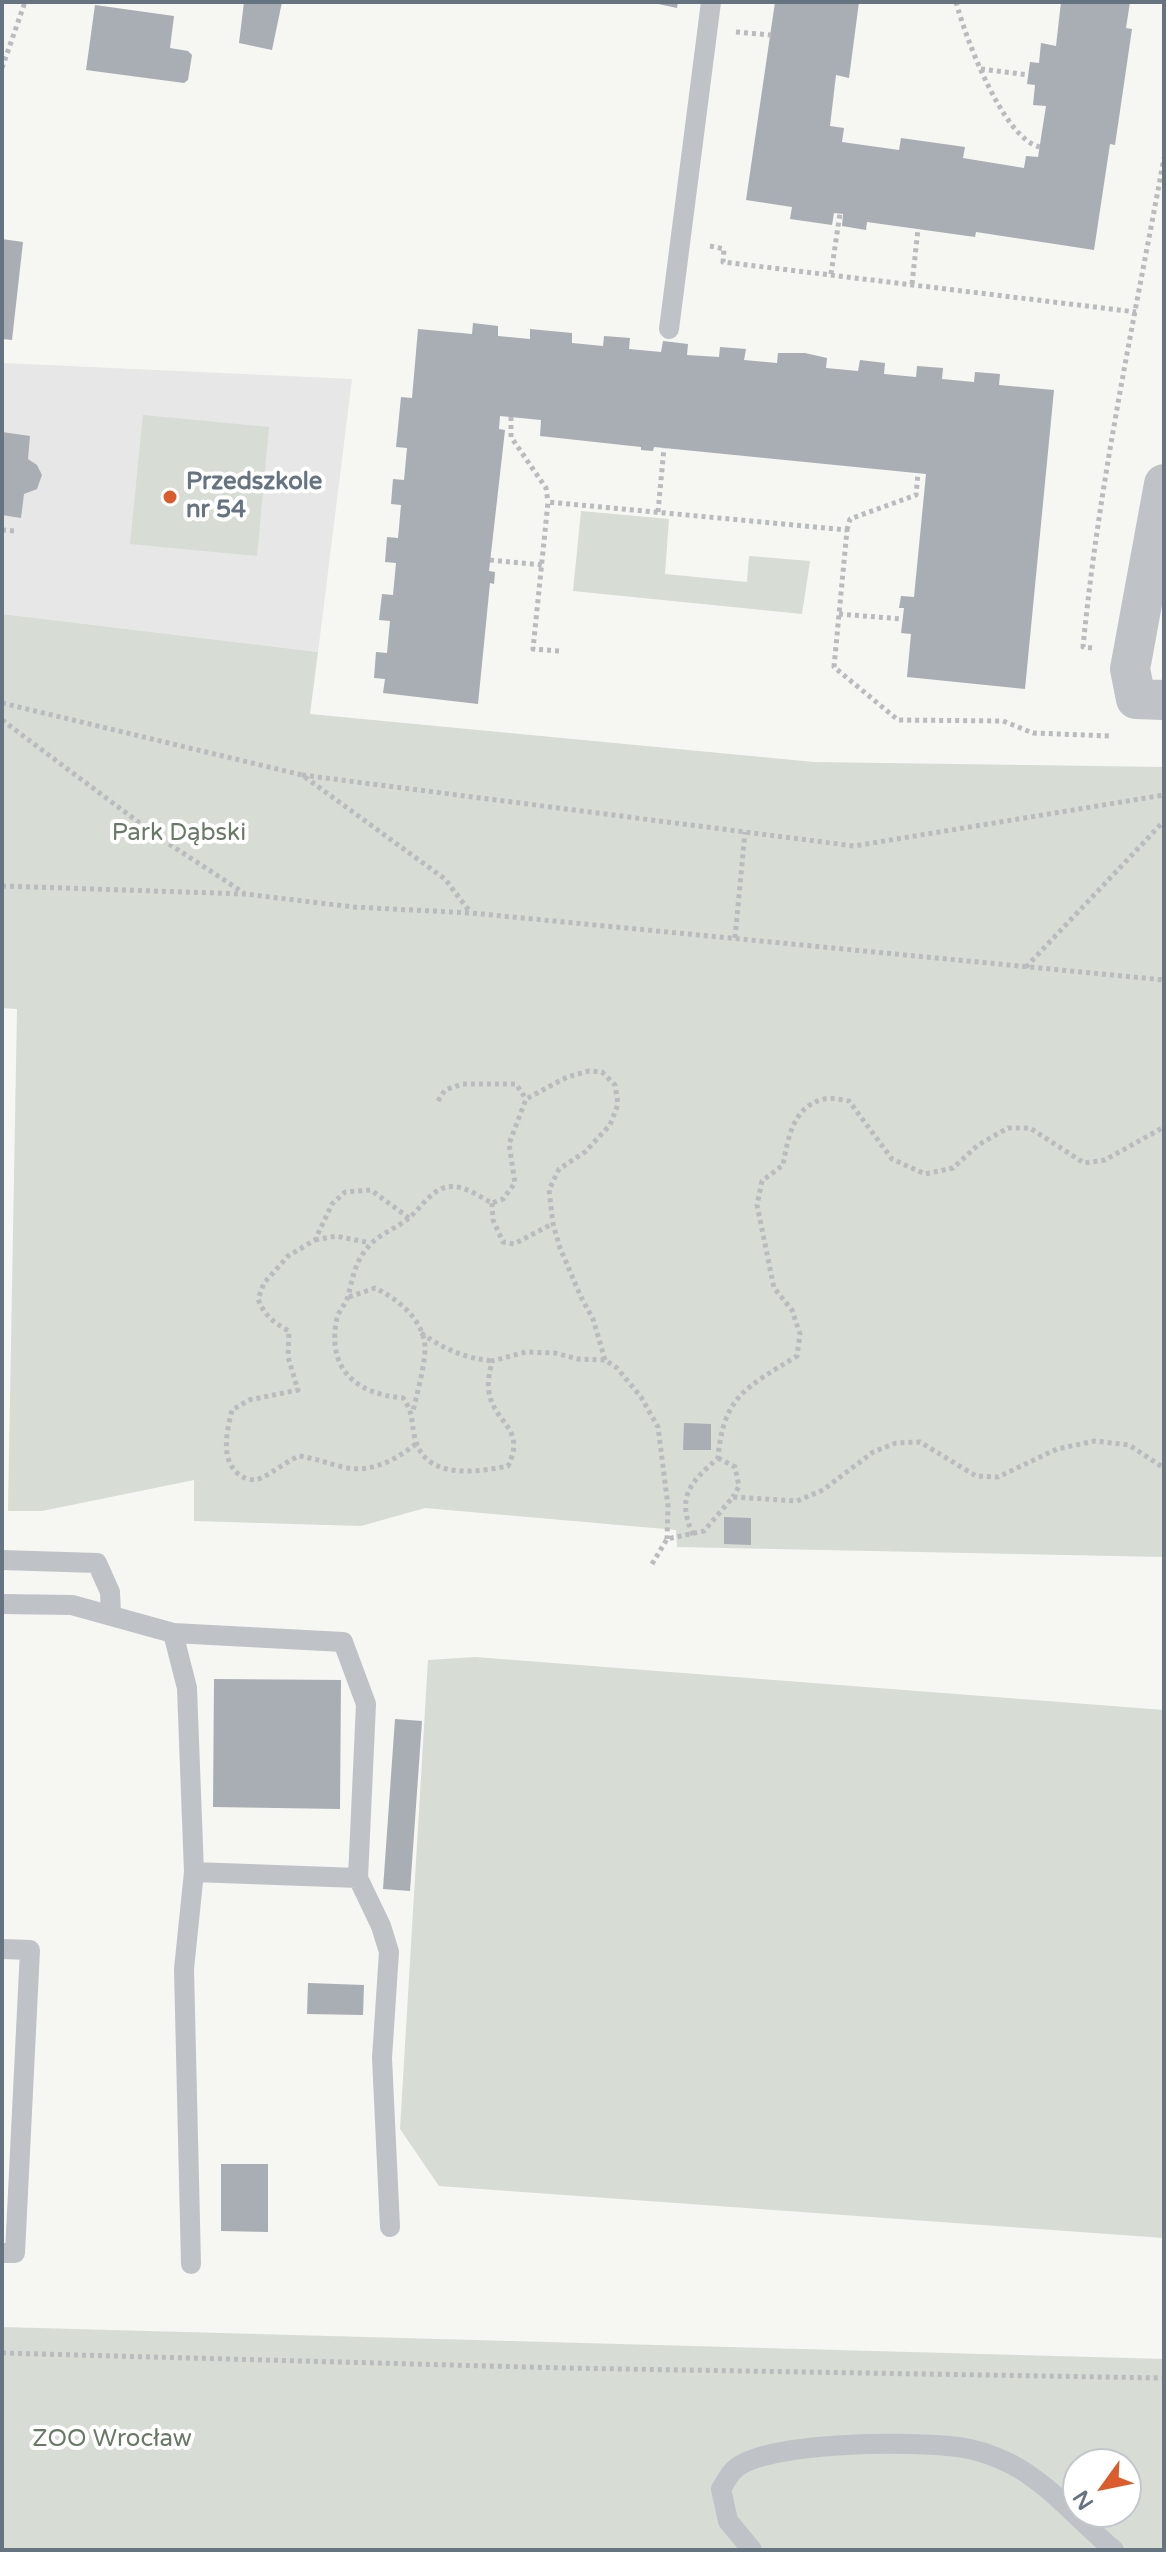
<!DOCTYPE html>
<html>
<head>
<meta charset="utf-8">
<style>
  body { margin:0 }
  #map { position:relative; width:1166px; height:2552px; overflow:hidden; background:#f6f6f2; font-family:"Varela Round",sans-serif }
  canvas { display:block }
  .frame { position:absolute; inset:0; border:4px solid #667482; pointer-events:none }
  .north { position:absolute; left:1062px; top:2448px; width:80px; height:80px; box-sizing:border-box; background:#fff; border:2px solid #c2c7cd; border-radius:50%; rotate:237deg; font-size:22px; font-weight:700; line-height:32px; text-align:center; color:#667482 }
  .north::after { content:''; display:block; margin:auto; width:28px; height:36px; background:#db5d2d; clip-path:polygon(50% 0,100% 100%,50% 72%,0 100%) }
</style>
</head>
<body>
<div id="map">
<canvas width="1166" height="2552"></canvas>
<div class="frame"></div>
<div class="north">N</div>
</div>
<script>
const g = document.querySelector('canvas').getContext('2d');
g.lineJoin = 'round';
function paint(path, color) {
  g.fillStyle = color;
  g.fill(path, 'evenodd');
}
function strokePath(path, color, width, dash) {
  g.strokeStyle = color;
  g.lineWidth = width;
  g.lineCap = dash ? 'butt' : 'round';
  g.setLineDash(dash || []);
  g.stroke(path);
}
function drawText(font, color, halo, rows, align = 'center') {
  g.font = font + ' "Varela Round",sans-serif';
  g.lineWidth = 8;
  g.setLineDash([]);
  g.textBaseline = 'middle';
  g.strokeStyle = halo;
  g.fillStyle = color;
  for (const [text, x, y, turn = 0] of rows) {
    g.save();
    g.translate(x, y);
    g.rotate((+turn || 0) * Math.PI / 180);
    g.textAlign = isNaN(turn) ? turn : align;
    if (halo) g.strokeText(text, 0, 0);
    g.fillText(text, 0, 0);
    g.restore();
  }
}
const built = new Path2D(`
  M2,363L352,379L318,652L2,614Z`);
const green = new Path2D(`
  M143,415L269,427L257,556L130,544Z
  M581,511L669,519L665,574L747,582L749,556L810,561L802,614L573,591Z
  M2,614L318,652L310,714L814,762L1164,767V1557L677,1547L676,1530L425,1508L361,1526L194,1521V1480L42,1511H8L17,1009L2,1008Z
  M475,1657L1164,1710V2238L439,2186L400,2129L428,1660Z
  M2,2327L1164,2359V2550H2ZM1078,2464H1126V2512H1078Z`);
const building = new Path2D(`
  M244,2H282L272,50L239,43Z
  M649,2H678L677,8Z
  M775,2H859L849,78L836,75L830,126L844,128L842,142L899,150L901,138L965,147L963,158L1024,168L1026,156L1038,157L1046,106L1033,105L1035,85L1027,84L1030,62L1039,63L1041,43L1056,46L1061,2H1130L1126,28L1132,29L1115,145L1110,144L1094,250L976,232L975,237L867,222L866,230L842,226L843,214L834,213L832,225L790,219L792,207L746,200Z
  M95,5L174,16L170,48L188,51L192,55L188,80L184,83L86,70Z
  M2,239L23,242L12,340L2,339Z
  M473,323L498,326V336L530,339V329L572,333V343L603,346L604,336L630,338L629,349L661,352L663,341L688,344L687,355L719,357L720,347L746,349L744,360L777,363L778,353H805L827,358L826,368L858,371L860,360L885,363L884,374L916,377L917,366L943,368L942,379L974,382L975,372L1000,374L999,385L1054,390L1025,689L907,677L911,634L901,633L904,608H899L901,596L914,597L926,474L654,447L653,451L641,450V447L540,436L541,420L500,416L499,429L505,430L489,571L495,572L494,584L490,583L478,704L383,693L385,679L374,678L376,652L387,653L390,621L379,620L382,594L393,595L396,563L385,562L387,537L398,538L401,505L391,504L393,479L404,480L407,448L396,447L401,397L412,398L418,329L472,334Z
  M2,432L30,436L28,459L37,465L42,475L37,489L24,494L21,518L2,515Z
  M684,1423L711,1424V1450H683Z
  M724,1517L751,1518V1545L724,1544Z
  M214,1679L341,1680L340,1809L213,1807Z
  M395,1719L422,1721L410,1891L383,1889Z
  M308,1983L364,1985L363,2015L307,2014Z
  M221,2164H268V2232L221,2231Z`);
const path = new Path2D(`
  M956,2C965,36 1003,139 1040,147
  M736,32L771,35
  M2,68L25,2
  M981,69L1028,75
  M710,246L724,249L723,262L1136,312
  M831,274L840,213
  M912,284L918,229
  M511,417V437L546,488L548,502
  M658,512L664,448
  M2,530L15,531
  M847,530L850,519L916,495L918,473
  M490,560L542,565
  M839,614L902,619
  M1092,648L1083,647C1099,482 1134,321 1164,158
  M559,651L533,649L548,502L847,530L834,667L898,720L1003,721L1033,733L1110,736
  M2,703L302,775L445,879L470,912
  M2,720L157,836L244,893
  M302,775L854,846L1164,795
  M2,886L245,894L353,907L471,913L1164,980
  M735,938L745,832
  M1026,967L1164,821
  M438,1101L445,1090L462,1084H516L526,1099
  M492,1203L493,1220L503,1242L514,1244L552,1224
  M409,1218L371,1190L345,1192L332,1204L315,1240L288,1256L264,1283L258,1299C264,1315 274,1323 289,1331L288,1357L298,1390L249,1400L232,1410C227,1431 219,1461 241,1476C246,1479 254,1481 259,1479C273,1473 285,1462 299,1456C314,1458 327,1463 342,1467C370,1474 396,1460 417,1443
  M315,1240L336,1236L370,1243
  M349,1297L375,1288C397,1298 425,1321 425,1348C425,1365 417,1394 413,1411
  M421,1333C444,1349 464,1358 492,1361
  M605,1360L593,1319L581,1297L560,1248L553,1224L549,1190L559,1169L585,1152L610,1125L618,1104L615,1085L602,1072L589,1071L567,1077L526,1099L509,1144L515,1183L503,1199L492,1203C478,1196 463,1184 447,1187C431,1190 421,1208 409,1218C397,1228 379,1234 369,1246C355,1261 353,1277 348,1296C346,1304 339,1310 337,1318C326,1369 356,1394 403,1398C413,1412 411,1419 414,1434C422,1480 473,1473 508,1466C527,1428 494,1424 489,1392C487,1382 490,1371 492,1361L526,1352L555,1353L578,1359L605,1360L617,1368L641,1397L658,1427L668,1506L667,1539
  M718,1458L735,1467L739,1486L733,1497
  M693,1535C676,1496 690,1483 718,1458C723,1396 747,1387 797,1356L800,1334L792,1310L774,1288L757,1205L762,1181L783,1165C788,1138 793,1106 824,1099C831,1097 842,1100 849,1101L892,1159L925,1174L953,1168L978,1145L1008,1128H1030L1084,1163L1105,1160L1164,1127
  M652,1564L667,1539L704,1531L733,1497L797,1501L823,1490L873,1452L896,1443L920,1442L976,1476L998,1477L1057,1449L1095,1441L1129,1445L1164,1468
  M2,2353L564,2368L1164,2378`);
const service = new Path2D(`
  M669,329L711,2
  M2,1560L97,1563L110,1592L111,1614
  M2,1604L72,1605L173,1633L343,1642L366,1704L358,1878L194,1872
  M173,1633L187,1688L194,1872L184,1969L191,2264
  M358,1878L381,1926L389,1952L382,2058L390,2227
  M2,1949L30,1950L15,2253H2
  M752,2550L728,2521L721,2489C725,2483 729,2474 735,2469C766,2441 915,2441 958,2447C975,2449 995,2456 1011,2464C1051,2485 1080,2522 1114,2550`);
const minor = new Path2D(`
  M1164,484L1130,669L1136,699L1164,700`);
const markers = [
  [170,497,8,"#db5d2d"]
];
const poiNames = [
  ["Przedszkole",186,483],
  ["nr 54",186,511]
];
const parkNames = [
  ["Park Dąbski",179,834],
  ["ZOO Wrocław",112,2440]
];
paint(built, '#e6e7e6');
paint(green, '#d7dcd4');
paint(building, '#a8aeb4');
strokePath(path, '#b9bbbe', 5, [4, 4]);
strokePath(service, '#bfc2c6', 20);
strokePath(minor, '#bfc2c6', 40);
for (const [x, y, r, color] of markers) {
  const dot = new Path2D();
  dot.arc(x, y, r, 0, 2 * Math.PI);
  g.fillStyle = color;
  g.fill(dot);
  strokePath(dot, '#fff', 3);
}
drawText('bold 24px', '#667482', '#fff', poiNames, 'left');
drawText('24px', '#687a65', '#fff', parkNames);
</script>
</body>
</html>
